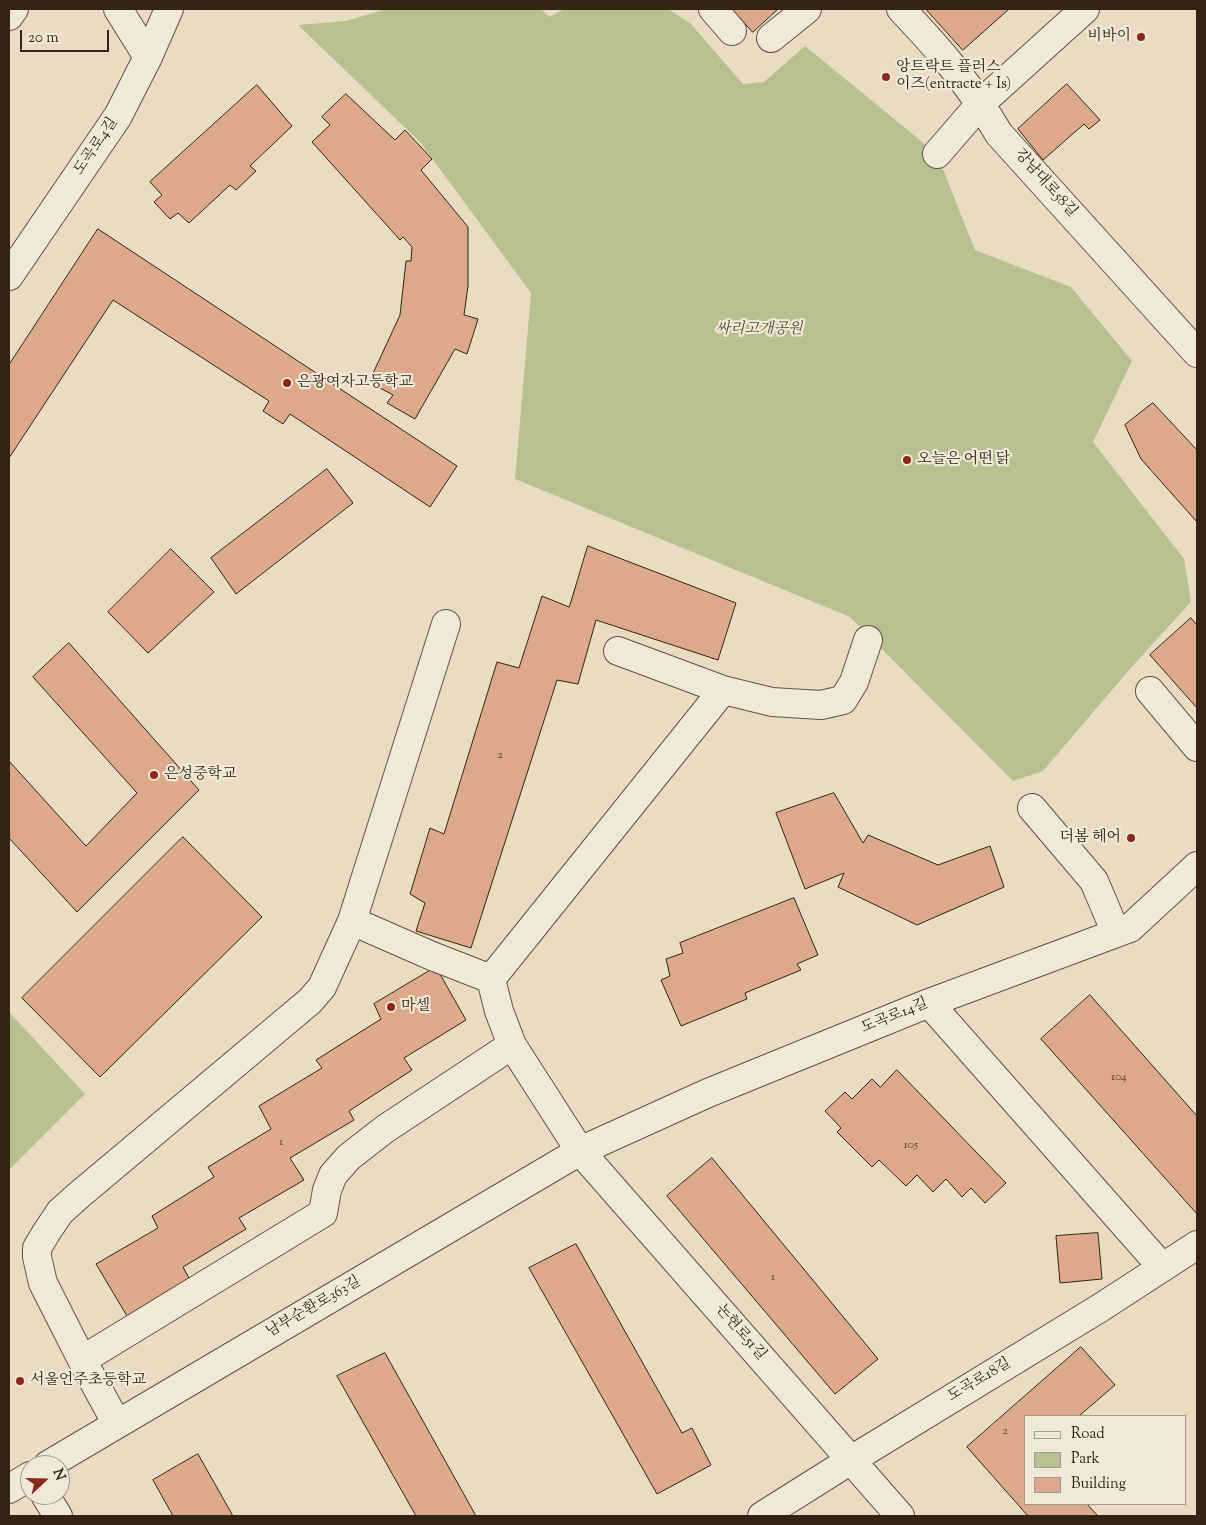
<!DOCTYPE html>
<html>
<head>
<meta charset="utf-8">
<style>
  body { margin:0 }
  #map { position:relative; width:1206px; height:1525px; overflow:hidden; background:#e8ddc2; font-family:"Sorts Mill Goudy",serif }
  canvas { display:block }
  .frame { position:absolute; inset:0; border:10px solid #322313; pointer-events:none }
  .legend { position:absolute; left:1024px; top:1415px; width:162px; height:90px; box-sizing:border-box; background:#f0e9d7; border:1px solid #a49a89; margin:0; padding:6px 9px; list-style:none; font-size:15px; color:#322313 }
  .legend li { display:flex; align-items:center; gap:10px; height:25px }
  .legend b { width:25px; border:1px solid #a49a89 }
  .north { position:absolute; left:20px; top:1455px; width:50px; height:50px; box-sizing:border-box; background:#f0e9d7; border:1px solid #a49a89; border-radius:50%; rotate:69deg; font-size:14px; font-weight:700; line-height:20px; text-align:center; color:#322313 }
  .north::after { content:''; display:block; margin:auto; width:18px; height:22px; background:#8f2418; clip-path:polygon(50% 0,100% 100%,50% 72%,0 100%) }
  .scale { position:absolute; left:20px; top:30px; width:89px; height:22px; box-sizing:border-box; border:2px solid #322313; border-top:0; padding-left:6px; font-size:15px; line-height:18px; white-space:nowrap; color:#322313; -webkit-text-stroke:4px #f0e9d7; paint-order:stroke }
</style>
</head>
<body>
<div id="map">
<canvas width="1206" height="1525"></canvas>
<div class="frame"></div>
<ul class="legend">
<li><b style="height:6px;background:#f0e9d7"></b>Road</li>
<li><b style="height:14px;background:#b9c090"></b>Park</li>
<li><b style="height:14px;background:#dca98a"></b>Building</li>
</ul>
<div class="north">N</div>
<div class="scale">20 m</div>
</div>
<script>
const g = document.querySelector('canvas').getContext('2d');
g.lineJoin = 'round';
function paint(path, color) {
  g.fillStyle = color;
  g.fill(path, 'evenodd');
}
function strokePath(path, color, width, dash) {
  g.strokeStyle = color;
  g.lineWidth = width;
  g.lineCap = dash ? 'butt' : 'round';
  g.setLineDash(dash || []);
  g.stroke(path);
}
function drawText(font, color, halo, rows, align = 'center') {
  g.font = font + ' "Sorts Mill Goudy","Noto Serif KR",serif';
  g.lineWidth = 4.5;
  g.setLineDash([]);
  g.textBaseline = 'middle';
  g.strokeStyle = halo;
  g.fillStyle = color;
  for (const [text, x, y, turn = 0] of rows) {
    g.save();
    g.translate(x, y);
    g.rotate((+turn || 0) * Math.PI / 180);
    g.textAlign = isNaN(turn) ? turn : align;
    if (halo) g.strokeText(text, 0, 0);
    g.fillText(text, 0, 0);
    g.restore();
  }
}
const green = new Path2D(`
  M386,9H541L549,17L564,9H668L690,23L743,84L764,82L805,46L937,154L975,250L1071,287L1132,361L1093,442L1184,559L1191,602L1129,670L1043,771L1013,781L850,617L515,479L531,293L420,142L298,25L346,21Z
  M9,1012L85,1094L9,1170Z`);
const building = new Path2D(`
  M732,9H778L753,32Z
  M926,9H1009L963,50Z
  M1067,84L1100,120L1089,129L1084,124L1043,160L1018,129Z
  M257,85L292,126L250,166L256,171L236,190L230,185L189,223L178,213L170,219L154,202L162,195L150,182Z
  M346,94L395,140L405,130L432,159L421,170L468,227V286L464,315L478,319L467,354L455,349L415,419L387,403L393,395L369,382L400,315L406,261H411L412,247L403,237L400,240L312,142L330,125L322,117Z
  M98,229L457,466L430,507L290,414L283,424L263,411L269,401L113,300L9,458V365Z
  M1153,403L1197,450V522L1141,459L1125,425Z
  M327,469L353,503L236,594L211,558Z
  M588,546L736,603L718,660L596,620L578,684L557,680L471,948L416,931L425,903L410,894L430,828L444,834L497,662L519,668L542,596L569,607Z
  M171,549L214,592L148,653L108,612Z
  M1191,618L1197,625V708L1150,655Z
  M69,643L199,790L77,912L9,838V761L86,846L137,793L33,677Z
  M834,793L863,843L868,835L938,865L990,846L1004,887L917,925L838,887L844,873L805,889L776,813Z
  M183,837L262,917L100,1077L22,998Z
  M794,898L818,955L797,964L801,970L745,993L747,999L681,1026L661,980L670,976L666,959L683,953L680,943Z
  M436,967L466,1020L404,1058L412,1070L349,1111L354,1120L290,1158L304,1180L239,1218L246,1229L183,1267L189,1278L127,1316L96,1264L158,1228L152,1216L214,1177L208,1167L271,1129L259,1106L322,1068L316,1060L381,1019L374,1004Z
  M1090,995L1197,1116V1214L1041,1039Z
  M897,1070L1006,1183L985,1203L971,1188L962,1197L946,1179L933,1192L917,1175L906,1186L879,1160L872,1167L837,1132L841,1128L825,1111L845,1092L852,1099L872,1079L880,1087Z
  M712,1158L878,1359L835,1394L667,1196Z
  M1098,1233L1102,1279L1060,1283L1056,1236Z
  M576,1244L682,1433L692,1428L711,1465L657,1494L529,1268Z
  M1081,1347L1115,1385L1079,1416H1025V1504H1087L1098,1516H1028L967,1447Z
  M385,1353L476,1516H416L337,1376Z
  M198,1454L233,1516H173L153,1480Z`);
const minor = new Path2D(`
  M118,9L148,57
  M713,9L732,31
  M901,9C939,49 971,86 999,134L1197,353
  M9,16L14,9
  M771,38L807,9
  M937,154L981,103L1085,9
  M9,276L118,116L148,57L169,9
  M446,624L352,921L432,956L491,979
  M868,640L854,682L843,700L821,705L772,702L723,690L491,979L499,1011L512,1045L580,1151L900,1516
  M618,651L723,690
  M1150,691L1197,747
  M1032,808L1094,881L1116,933
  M929,1003L1162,1267
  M82,1360L323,1213L327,1190L333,1175L349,1157L385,1129L512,1045
  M117,1424L82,1360L43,1283L37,1257V1248L46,1233L60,1212L79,1195L310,1001L322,987L352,921
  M48,1465L580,1151L708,1093L929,1003L1130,928L1197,866
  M9,1489L30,1476
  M45,1495L58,1516
  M762,1516L851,1460L1100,1308L1197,1245`);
const markers = [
  [1141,37,5,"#8f2418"],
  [886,77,5,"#8f2418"],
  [287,383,5,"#8f2418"],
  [907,460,5,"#8f2418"],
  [154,775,5,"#8f2418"],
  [1131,838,5,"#8f2418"],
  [391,1007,5,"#8f2418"],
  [20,1381,5,"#8f2418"]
];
const numberNames = [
  ["2",500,756],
  ["104",1119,1078],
  ["1",281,1143],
  ["105",911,1146],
  ["1",773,1278],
  ["2",1005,1432]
];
const poiNames = [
  ["비바이",1131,37,"right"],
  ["앙트락트 플러스",896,68],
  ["이즈(entracte + Is)",896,85],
  ["은광여자고등학교",297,383],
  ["오늘은 어떤 닭",917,460],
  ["은성중학교",164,775],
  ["더봄 헤어",1121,838,"right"],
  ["마셀",401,1007],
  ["서울언주초등학교",30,1381]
];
const streetNames = [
  ["도곡로4길",97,147,-56],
  ["강남대로58길",1045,184,48],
  ["도곡로14길",895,1017,-22],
  ["남부순환로363길",314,1308,-30],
  ["논현로51길",740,1333,49],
  ["도곡로18길",980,1381,-31]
];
const parkNames = [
  ["싸리고개공원",759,330]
];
paint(green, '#b9c090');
paint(building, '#dca98a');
strokePath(building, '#322313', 1);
strokePath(minor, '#60523f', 30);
strokePath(minor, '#f0e9d7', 28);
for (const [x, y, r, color] of markers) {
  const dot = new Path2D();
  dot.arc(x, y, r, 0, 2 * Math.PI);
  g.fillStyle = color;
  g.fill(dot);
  strokePath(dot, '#f0e9d7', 2);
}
drawText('12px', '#5c4431', null, numberNames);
drawText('15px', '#322313', '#f0e9d7', poiNames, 'left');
drawText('15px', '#322313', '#f0e9d7', streetNames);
drawText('italic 15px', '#544a32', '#f0e9d7', parkNames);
</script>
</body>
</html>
